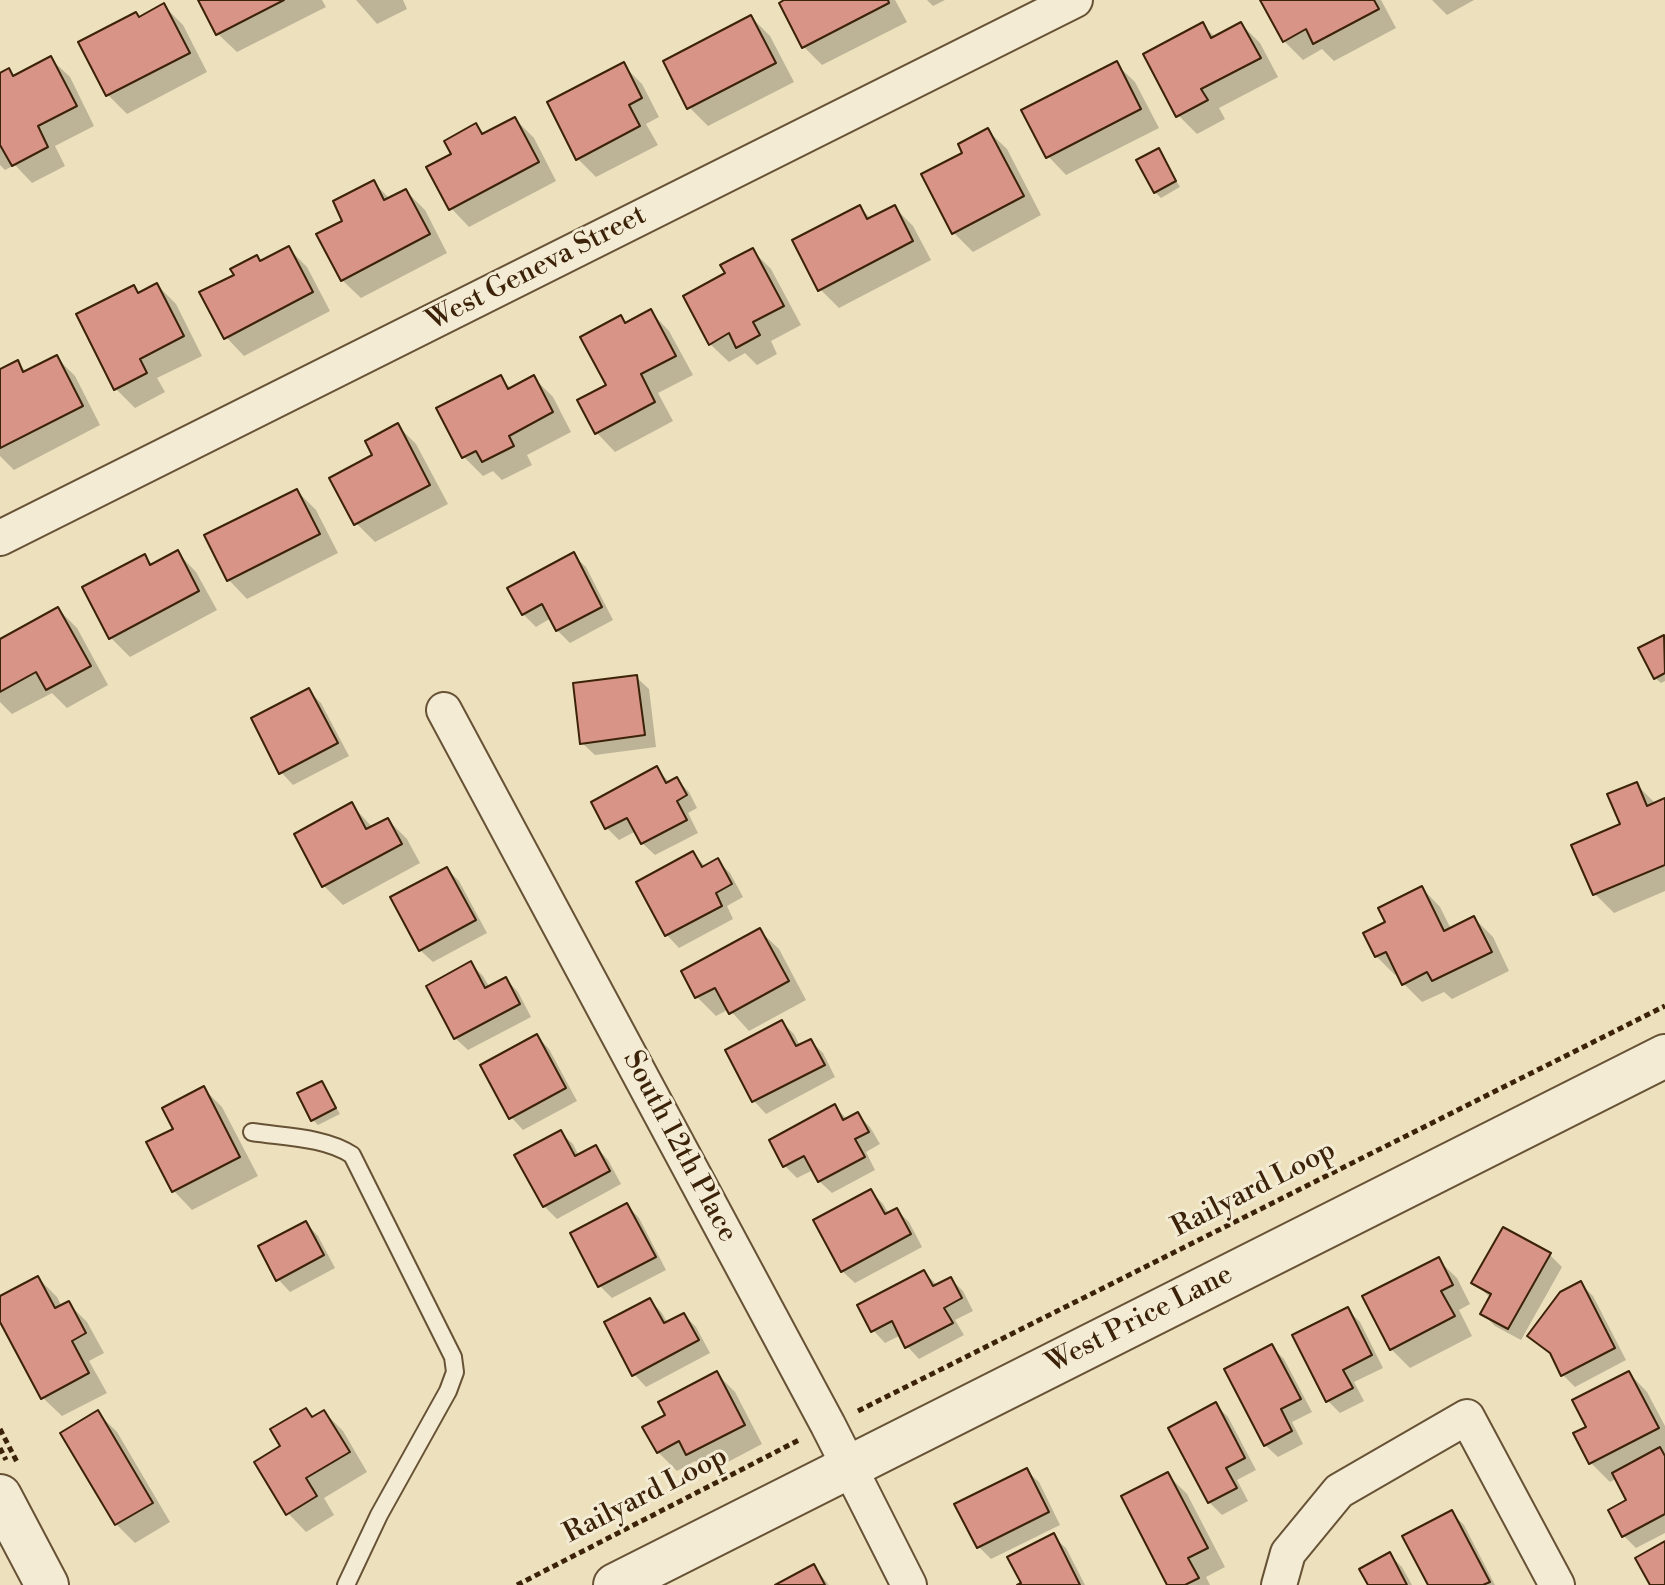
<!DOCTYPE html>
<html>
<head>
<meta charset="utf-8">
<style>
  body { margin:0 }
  canvas { display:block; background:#ece0bd }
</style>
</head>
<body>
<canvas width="1665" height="1585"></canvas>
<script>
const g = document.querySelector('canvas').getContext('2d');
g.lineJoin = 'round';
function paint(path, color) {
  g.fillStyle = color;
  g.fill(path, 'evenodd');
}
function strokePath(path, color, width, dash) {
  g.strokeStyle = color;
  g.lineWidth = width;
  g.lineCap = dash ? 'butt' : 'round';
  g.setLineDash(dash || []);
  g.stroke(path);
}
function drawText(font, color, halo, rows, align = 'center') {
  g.font = font + ' "Libre Bodoni",serif';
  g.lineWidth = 6;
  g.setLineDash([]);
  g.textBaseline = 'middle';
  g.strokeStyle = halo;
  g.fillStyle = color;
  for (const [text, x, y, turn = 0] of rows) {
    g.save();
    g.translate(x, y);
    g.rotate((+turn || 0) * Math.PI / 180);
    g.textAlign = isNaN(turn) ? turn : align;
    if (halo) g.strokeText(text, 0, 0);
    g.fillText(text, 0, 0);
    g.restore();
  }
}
const shadow = new Path2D(`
  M201,0H322L326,7L237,52L218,34Z
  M356,0H403L407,9L377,24Z
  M788,0H895L907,22L822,65L803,46Z
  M927,0H945L933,6Z
  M1262,0H1381L1396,28L1334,61L1322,49L1303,60L1284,41Z
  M1432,0H1474L1447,15Z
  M164,6L183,25L207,72L127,114L108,95L81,43Z
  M751,17L770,36L794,82L708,126L689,107Z
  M1241,24L1260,43L1278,77L1219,108L1225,119L1197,134L1178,115L1203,25L1216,38Z
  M51,59L70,77L94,126L55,146L65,166L32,183L15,165L5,170L0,165V75L8,70L15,77Z
  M1116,64L1135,82L1159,128L1066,175L1048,156Z
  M623,65L642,84L659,117L646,124L658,145L596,177L577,158Z
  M515,119L534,138L556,181L469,227L451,208L454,155L476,126L486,135Z
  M988,131L1007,149L1041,215L973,252L954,233L964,153Z
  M1158,151L1180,187L1161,198L1155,192Z
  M373,182L390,199L406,191L425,210L447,253L361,298L342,280L345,221Z
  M860,207L871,219L894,207L913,226L931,260L839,308L820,289Z
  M288,248L307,267L330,311L244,356L226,337L236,276L257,257L262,262Z
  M752,250L771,269L801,325L771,341L777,354L757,365L745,353L729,362L710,344L728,274Z
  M157,285L176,304L202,356L157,378L165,392L135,408L116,389L78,315L133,288L140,294Z
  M651,312L669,331L693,375L658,393L673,421L615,452L597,433L621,318L627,324Z
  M56,357L75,376L100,425L14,470L0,456V372L17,363L27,372Z
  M500,378L512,389L534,378L553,397L571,432L527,455L532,465L502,480L493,471L483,476L464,457Z
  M397,425L416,444L448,504L375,542L356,523L375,456Z
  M297,491L316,510L338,553L247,599L229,580Z
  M178,553L196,572L217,610L130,657L111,638L144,556L154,566Z
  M573,555L586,567L613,620L570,643L557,630L551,618L536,627L523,614L510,588Z
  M58,609L77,628L108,685L67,708L52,693L12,714L0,702V641Z
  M1664,637L1665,681L1661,683L1655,678Z
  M636,677L649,689L656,747L595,755L582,743Z
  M308,690L321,703L349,756L293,785L281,772Z
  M657,769L670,783L677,780L689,792L697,808L688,813L698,833L655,855L642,843L636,831L619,840L607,828Z
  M1636,784L1656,804L1665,800V891L1614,913L1595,894L1574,846L1623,825Z
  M352,805L373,828L388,820L407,839L420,863L343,905L324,886Z
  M692,853L706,867L717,860L730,873L743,897L727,906L733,919L679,948L667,935L638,883Z
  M447,869L459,881L487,933L433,962L420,950Z
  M1422,888L1440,907L1451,929L1474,918L1493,937L1509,971L1452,999L1444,992L1422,1002L1403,983L1398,973L1395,975L1376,956L1388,923Z
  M760,931L779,949L806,1000L749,1031L729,1009L716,1016L697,997L683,972Z
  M471,964L483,976L490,988L506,979L518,992L531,1017L468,1050L455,1038Z
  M782,1022L794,1034L800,1046L811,1041L823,1053L835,1077L766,1114L754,1101L728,1051Z
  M537,1036L549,1049L577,1101L523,1130L511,1117Z
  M322,1083L340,1114L318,1125L313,1120Z
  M203,1088L222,1107L258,1176L192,1210L174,1191L176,1130Z
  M835,1107L848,1120L858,1115L870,1127L880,1144L866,1152L875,1170L832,1193L819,1181L813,1170L797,1178L785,1166Z
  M560,1132L573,1144L579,1156L596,1147L608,1160L621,1184L557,1219L544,1206Z
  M871,1191L883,1204L889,1214L897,1210L909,1222L922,1247L855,1283L842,1271Z
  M627,1205L639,1218L666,1270L612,1298L600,1286Z
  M306,1223L318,1236L335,1268L290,1292L278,1279Z
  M1550,1255L1562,1267L1521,1340L1495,1326L1483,1314L1491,1298L1474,1283Z
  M1438,1260L1457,1278L1470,1304L1459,1310L1472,1336L1410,1368L1391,1349Z
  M924,1272L938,1286L951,1279L963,1291L973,1311L955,1320L964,1335L919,1359L907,1346L901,1335L885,1343L873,1330Z
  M38,1278L57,1297L62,1307L68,1303L87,1322L104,1353L89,1361L107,1393L62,1416L43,1398L0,1318V1298Z
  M1580,1283L1593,1296L1626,1360L1575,1387L1563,1375L1554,1358L1529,1336Z
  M650,1300L662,1313L668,1324L684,1315L696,1327L710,1353L646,1387L634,1374Z
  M1347,1309L1360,1322L1383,1368L1354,1382L1364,1401L1340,1413L1328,1401L1294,1336Z
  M1272,1347L1284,1359L1312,1412L1292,1422L1303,1444L1278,1457L1265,1445Z
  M716,1373L735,1392L762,1444L707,1473L695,1461L677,1471L658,1452L668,1416Z
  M1629,1373L1647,1392L1665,1426V1533L1636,1548L1624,1536L1611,1511L1629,1501L1617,1478L1610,1482L1591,1463L1589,1427Z
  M1216,1405L1228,1417L1256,1470L1237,1480L1248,1501L1222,1515L1209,1502Z
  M306,1410L314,1418L324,1412L343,1431L367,1472L324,1498L334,1515L306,1532L288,1513L283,1447Z
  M98,1413L117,1432L170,1522L135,1543L116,1524Z
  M1026,1470L1039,1482L1060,1525L991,1559L979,1547Z
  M1168,1475L1187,1494L1225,1567L1206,1577L1210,1585H1169Z
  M1452,1513L1464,1525L1495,1585H1431Z
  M1053,1536L1066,1548L1085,1585H1022Z
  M1390,1555L1402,1567L1412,1585H1370Z
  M814,1567L829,1585H779Z`);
const building = new Path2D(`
  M198,0H284L216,35Z
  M784,0H888L889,3L802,48L779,3Z
  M1260,0H1374L1379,9L1313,44L1306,29L1283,42Z
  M164,3L190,53L106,96L78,42L136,12L139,17Z
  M751,15L776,63L687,109L663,61Z
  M1203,22L1211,38L1241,22L1261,58L1201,89L1208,100L1176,117L1143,54Z
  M51,56L77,106L38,126L48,147L12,166L0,145V73L9,68L13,76Z
  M1117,61L1141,109L1046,158L1021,110Z
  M624,62L642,98L629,105L640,126L576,160L547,102Z
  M515,117L539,162L449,210L426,167L451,154L444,141L476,123L482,134Z
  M988,128L1024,196L952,234L921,174L962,153L958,144Z
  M1159,148L1176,181L1154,193L1136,160Z
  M374,180L384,200L406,189L430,234L341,281L316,234L342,221L333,201Z
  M860,205L867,219L895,205L913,241L818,291L792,240Z
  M289,246L313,292L224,339L199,292L234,275L230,269L257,255L260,261Z
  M753,248L784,306L753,322L760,335L736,348L729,333L709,345L683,296L725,273L720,265Z
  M157,283L184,336L140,359L147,373L114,390L76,314L134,285L138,293Z
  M651,309L676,356L641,374L655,402L595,434L577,400L606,385L580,337L621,315L625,323Z
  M57,355L83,406L0,448V369L18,360L23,372Z
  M501,375L508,389L534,375L553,412L509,436L514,446L482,462L476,451L462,458L436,408Z
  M398,423L430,485L354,525L329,478L372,455L365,441Z
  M297,489L320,534L227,581L204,535Z
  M178,550L199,591L109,639L82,587L145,554L150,565Z
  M574,552L602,607L556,631L542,604L522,615L507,588Z
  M58,607L91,666L46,690L36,672L0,692V639Z
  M1664,635L1665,673L1654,679L1638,648Z
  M637,675L645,735L580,744L573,683Z
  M309,688L338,743L279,774L251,718Z
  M657,766L666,783L677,777L687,795L677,801L687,820L641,844L627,818L605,829L591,802Z
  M1637,782L1647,806L1665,798V865L1593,895L1571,845L1620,824L1607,794Z
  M352,802L366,829L388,818L402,844L322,887L294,834Z
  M693,851L702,867L718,858L732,884L716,893L722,906L665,936L636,882Z
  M447,867L476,920L419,951L390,897Z
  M1422,886L1444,931L1474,916L1492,952L1432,981L1427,972L1402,985L1386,952L1375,957L1363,933L1385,922L1378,908Z
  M760,928L789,981L729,1014L715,988L695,998L681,971Z
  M471,961L485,988L506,977L520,1004L454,1039L426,986Z
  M782,1020L796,1046L811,1039L825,1065L752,1102L725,1050Z
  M537,1034L566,1088L509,1119L480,1065Z
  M322,1081L336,1108L311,1121L297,1093Z
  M204,1086L240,1157L172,1192L146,1142L173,1129L162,1108Z
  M835,1104L843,1120L858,1112L869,1132L855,1139L865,1157L818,1182L804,1156L783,1167L769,1140Z
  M561,1130L575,1156L596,1145L610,1171L543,1207L514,1155Z
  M871,1189L885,1214L897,1208L911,1234L841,1272L813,1220Z
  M627,1203L656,1257L598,1287L570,1233Z
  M306,1221L324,1255L276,1281L258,1246Z
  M1503,1227L1551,1253L1508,1329L1480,1314L1491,1294L1471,1283Z
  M1439,1257L1453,1285L1441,1291L1455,1316L1390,1350L1362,1296Z
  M924,1270L933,1286L951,1277L962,1298L944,1308L953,1323L905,1348L892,1321L871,1332L857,1305Z
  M38,1276L55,1308L69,1301L86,1333L72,1341L89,1373L41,1399L0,1322V1296Z
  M1581,1281L1615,1348L1561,1376L1550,1353L1527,1336L1560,1292Z
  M650,1298L664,1323L684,1313L699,1340L632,1376L604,1322Z
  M1348,1307L1372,1355L1343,1370L1353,1388L1326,1402L1292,1335Z
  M1272,1344L1301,1399L1281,1409L1292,1431L1264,1446L1224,1369Z
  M717,1371L745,1425L686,1455L679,1441L657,1453L642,1427L665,1415L658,1402Z
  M1629,1371L1659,1428L1589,1464L1573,1433L1586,1427L1572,1400Z
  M1216,1402L1245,1458L1226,1468L1237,1488L1208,1503L1168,1428Z
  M306,1408L312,1417L324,1410L350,1452L306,1478L317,1496L286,1515L254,1462L280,1446L270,1429Z
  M98,1410L153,1503L115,1525L60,1433Z
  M1660,1447L1665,1456V1514L1622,1537L1608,1510L1626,1500L1612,1473Z
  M1027,1468L1049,1512L977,1548L954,1504Z
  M1168,1472L1208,1548L1188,1558L1199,1578L1185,1585H1167L1121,1496Z
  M1452,1510L1490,1582L1483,1585H1428L1402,1536Z
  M1054,1533L1080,1585H1017L1021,1583L1007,1557Z
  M1665,1541V1585H1650L1635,1558Z
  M1390,1552L1407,1585H1368L1359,1569Z
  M814,1564L825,1585H775Z`);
const path = new Path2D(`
  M858,1411L1665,1006
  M0,1429L18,1464
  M0,1448L6,1460
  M517,1585L799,1440`);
const service = new Path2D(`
  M252,1132C284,1137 325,1137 352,1155L453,1357L455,1372L448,1391L379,1515L346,1585`);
const minor = new Path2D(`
  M0,538L1075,0
  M444,710L828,1425L909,1585
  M1279,1585L1288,1553L1339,1491L1467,1417L1557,1585`);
const tertiary = new Path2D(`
  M0,1496L47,1585
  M615,1585L1665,1056`);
const streetNames = [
  ["West Geneva Street",537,269,-27],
  ["South 12th Place",679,1147,62],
  ["Railyard Loop",1254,1190,-27],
  ["West Price Lane",1140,1320,-27],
  ["Railyard Loop",646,1496,-27]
];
paint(shadow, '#0003');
paint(building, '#d99488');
strokePath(building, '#3b2208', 2);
strokePath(service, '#675235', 20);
strokePath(minor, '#675235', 38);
strokePath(tertiary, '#675235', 46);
strokePath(path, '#3b2208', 5, [6, 4]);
strokePath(service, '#f3ebd4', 16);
strokePath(minor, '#f3ebd4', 34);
strokePath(tertiary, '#f3ebd4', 42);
drawText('28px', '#3b2208', '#f3ebd4', streetNames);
</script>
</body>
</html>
